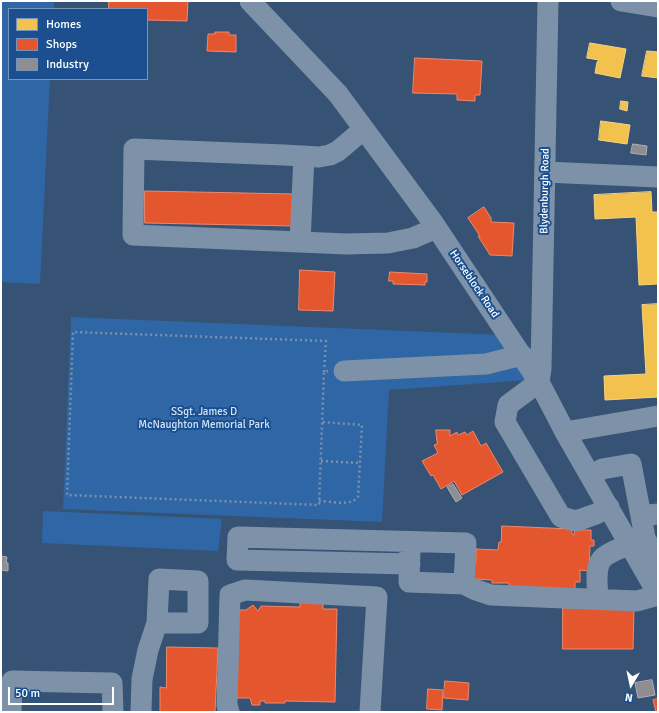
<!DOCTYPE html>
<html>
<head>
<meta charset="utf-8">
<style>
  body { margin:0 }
  #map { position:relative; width:659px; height:713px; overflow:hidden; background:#365274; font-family:Signika,sans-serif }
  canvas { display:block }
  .frame { position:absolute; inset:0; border:2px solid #fff; pointer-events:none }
  .legend { position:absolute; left:8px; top:8px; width:140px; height:72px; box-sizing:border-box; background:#1b4f8f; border:1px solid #7695bc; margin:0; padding:5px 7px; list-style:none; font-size:12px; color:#fff }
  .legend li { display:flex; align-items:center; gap:8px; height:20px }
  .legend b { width:20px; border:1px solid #7695bc }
  .north { position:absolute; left:611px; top:665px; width:40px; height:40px; -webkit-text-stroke:3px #1b4f8f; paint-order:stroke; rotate:189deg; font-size:11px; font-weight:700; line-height:16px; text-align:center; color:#fff }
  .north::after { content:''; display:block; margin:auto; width:14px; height:18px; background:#fff; clip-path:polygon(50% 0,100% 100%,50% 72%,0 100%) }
  .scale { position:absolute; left:8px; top:687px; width:106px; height:18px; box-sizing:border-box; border:2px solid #fff; border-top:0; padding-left:5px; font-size:12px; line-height:14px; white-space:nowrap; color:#fff; -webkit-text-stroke:3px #1b4f8f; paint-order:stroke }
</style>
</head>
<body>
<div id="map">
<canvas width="659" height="713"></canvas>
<div class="frame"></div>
<ul class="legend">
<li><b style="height:11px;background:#f2c14e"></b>Homes</li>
<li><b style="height:11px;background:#e4572e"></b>Shops</li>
<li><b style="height:11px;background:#8d8d92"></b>Industry</li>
</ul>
<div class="north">N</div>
<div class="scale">50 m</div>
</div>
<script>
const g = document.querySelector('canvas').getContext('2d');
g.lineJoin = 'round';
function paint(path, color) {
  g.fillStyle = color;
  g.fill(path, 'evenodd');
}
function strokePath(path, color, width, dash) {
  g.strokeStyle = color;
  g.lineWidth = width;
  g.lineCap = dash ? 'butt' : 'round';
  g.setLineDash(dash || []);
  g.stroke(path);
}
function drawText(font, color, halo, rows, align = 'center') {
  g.font = font + ' Signika,sans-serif';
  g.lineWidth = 4;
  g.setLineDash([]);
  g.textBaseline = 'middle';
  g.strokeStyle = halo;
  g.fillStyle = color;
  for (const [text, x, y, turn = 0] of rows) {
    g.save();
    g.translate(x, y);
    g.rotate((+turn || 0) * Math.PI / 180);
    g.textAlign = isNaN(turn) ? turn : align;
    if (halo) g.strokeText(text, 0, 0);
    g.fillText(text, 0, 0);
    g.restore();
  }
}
const green = new Path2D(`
  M1,1H54V9H9V79H50L40,284L1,282Z
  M71,317L504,335L529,380L389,390L382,522L63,509Z
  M43,511L222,519L218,551L42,543Z`);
const homes = new Path2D(`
  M590,43L626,49L620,78L595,73L597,62L599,60L587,58Z
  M647,51L658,52V78L642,76Z
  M621,101L628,102L627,111L620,109Z
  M601,121L630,125L627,144L599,140Z
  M651,192L652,212H658V284L639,285L636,217L595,219L594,195Z
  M658,304V397L605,400L604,376L646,374L642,305Z`);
const shops = new Path2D(`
  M109,1H188L187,21L147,20V9H109Z
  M215,32H229V35H236V52L207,51L208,34H215Z
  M415,58L482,61L480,95H475V101L457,100V94L413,93Z
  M145,191L294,194V226L145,223Z
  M484,207L491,218V222L514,223L512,256L490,255L478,236H480L468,218Z
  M300,270L335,272L333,311L299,310Z
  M390,272L427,274V282H425V285L393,284V281H389Z
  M436,430H450V436L457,432L458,435L465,432L467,435L473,431L481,446L486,443L503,472L462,495L454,481L441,489L433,475L431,476L422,461L438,453L434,445L437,444Z
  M502,526L572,529V534L574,535L575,530H591V540H594V546H590L589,571L580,570V582H575V591L509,586V583H492V580L473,579L474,563H476V549L498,550L499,542H501Z
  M323,599V609H337L335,702L285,701V703H265V701H260V705H252L250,698H236L238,610H246L253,605L258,611L261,606L300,607V603Z
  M563,608L634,609L633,649H563Z
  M167,647L218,648L215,712H160V687L166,688Z
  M445,681L469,683L468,700L444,698Z
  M428,689L443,690L442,710L427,709Z
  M658,699V712H656L653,700Z`);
const industry = new Path2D(`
  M633,144L647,146L646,155L631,153Z
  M453,484L462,498L456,502L447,487Z
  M1,556L7,557L6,563H8V571L1,570Z
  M652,680L655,695L638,698L635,683Z`);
const path = new Path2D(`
  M324,372L326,341L73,332L67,495L319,505L324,372L328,371
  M321,461L360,463
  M319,501C330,501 350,507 358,497L362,425L322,422`);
const minor = new Path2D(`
  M250,1L338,94L434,224L539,382L565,432L658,594
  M548,1L541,369L539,382L508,405L505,422L561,517L576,521L596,514L609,507
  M621,1L658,7
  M364,129L338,151L330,155L319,157L284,155L134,149L133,235L347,244L388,243L413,238L436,228
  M545,172L658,177
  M300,242L304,156
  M344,371L486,364L522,355
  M565,432L658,416
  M591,476L602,469L631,464L641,516L658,514
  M641,516L645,538L658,562
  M410,549L409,582L464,584L476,590L491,595L637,601L658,595
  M410,564L237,560L238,537L466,543L464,584
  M598,599C598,587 593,566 604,557C611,551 622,548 630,544
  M11,712L12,681L112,683L113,712
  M141,712L142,679L148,650L157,623L159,579L198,581V623H157
  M229,712L227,705L230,595L245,590L377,597L370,712`);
const streetNames = [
  ["Blydenburgh Road",545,191,-89],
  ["Horseblock Road",474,284,56]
];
const parkNames = [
  ["SSgt. James D",204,412],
  ["McNaughton Memorial Park",204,425]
];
paint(green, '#2f66a5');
paint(homes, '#f2c14e');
strokePath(homes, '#f6d483', 1);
paint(shops, '#e4572e');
strokePath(shops, '#ec896d', 1);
paint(industry, '#8d8d92');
strokePath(industry, '#afafb3', 1);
strokePath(path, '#7d92a8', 2.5, [2, 3]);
strokePath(minor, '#7d92a8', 21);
drawText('11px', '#fff', '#1b4f8f', streetNames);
drawText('11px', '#cfe3fa', '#1b4f8f', parkNames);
</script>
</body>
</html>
